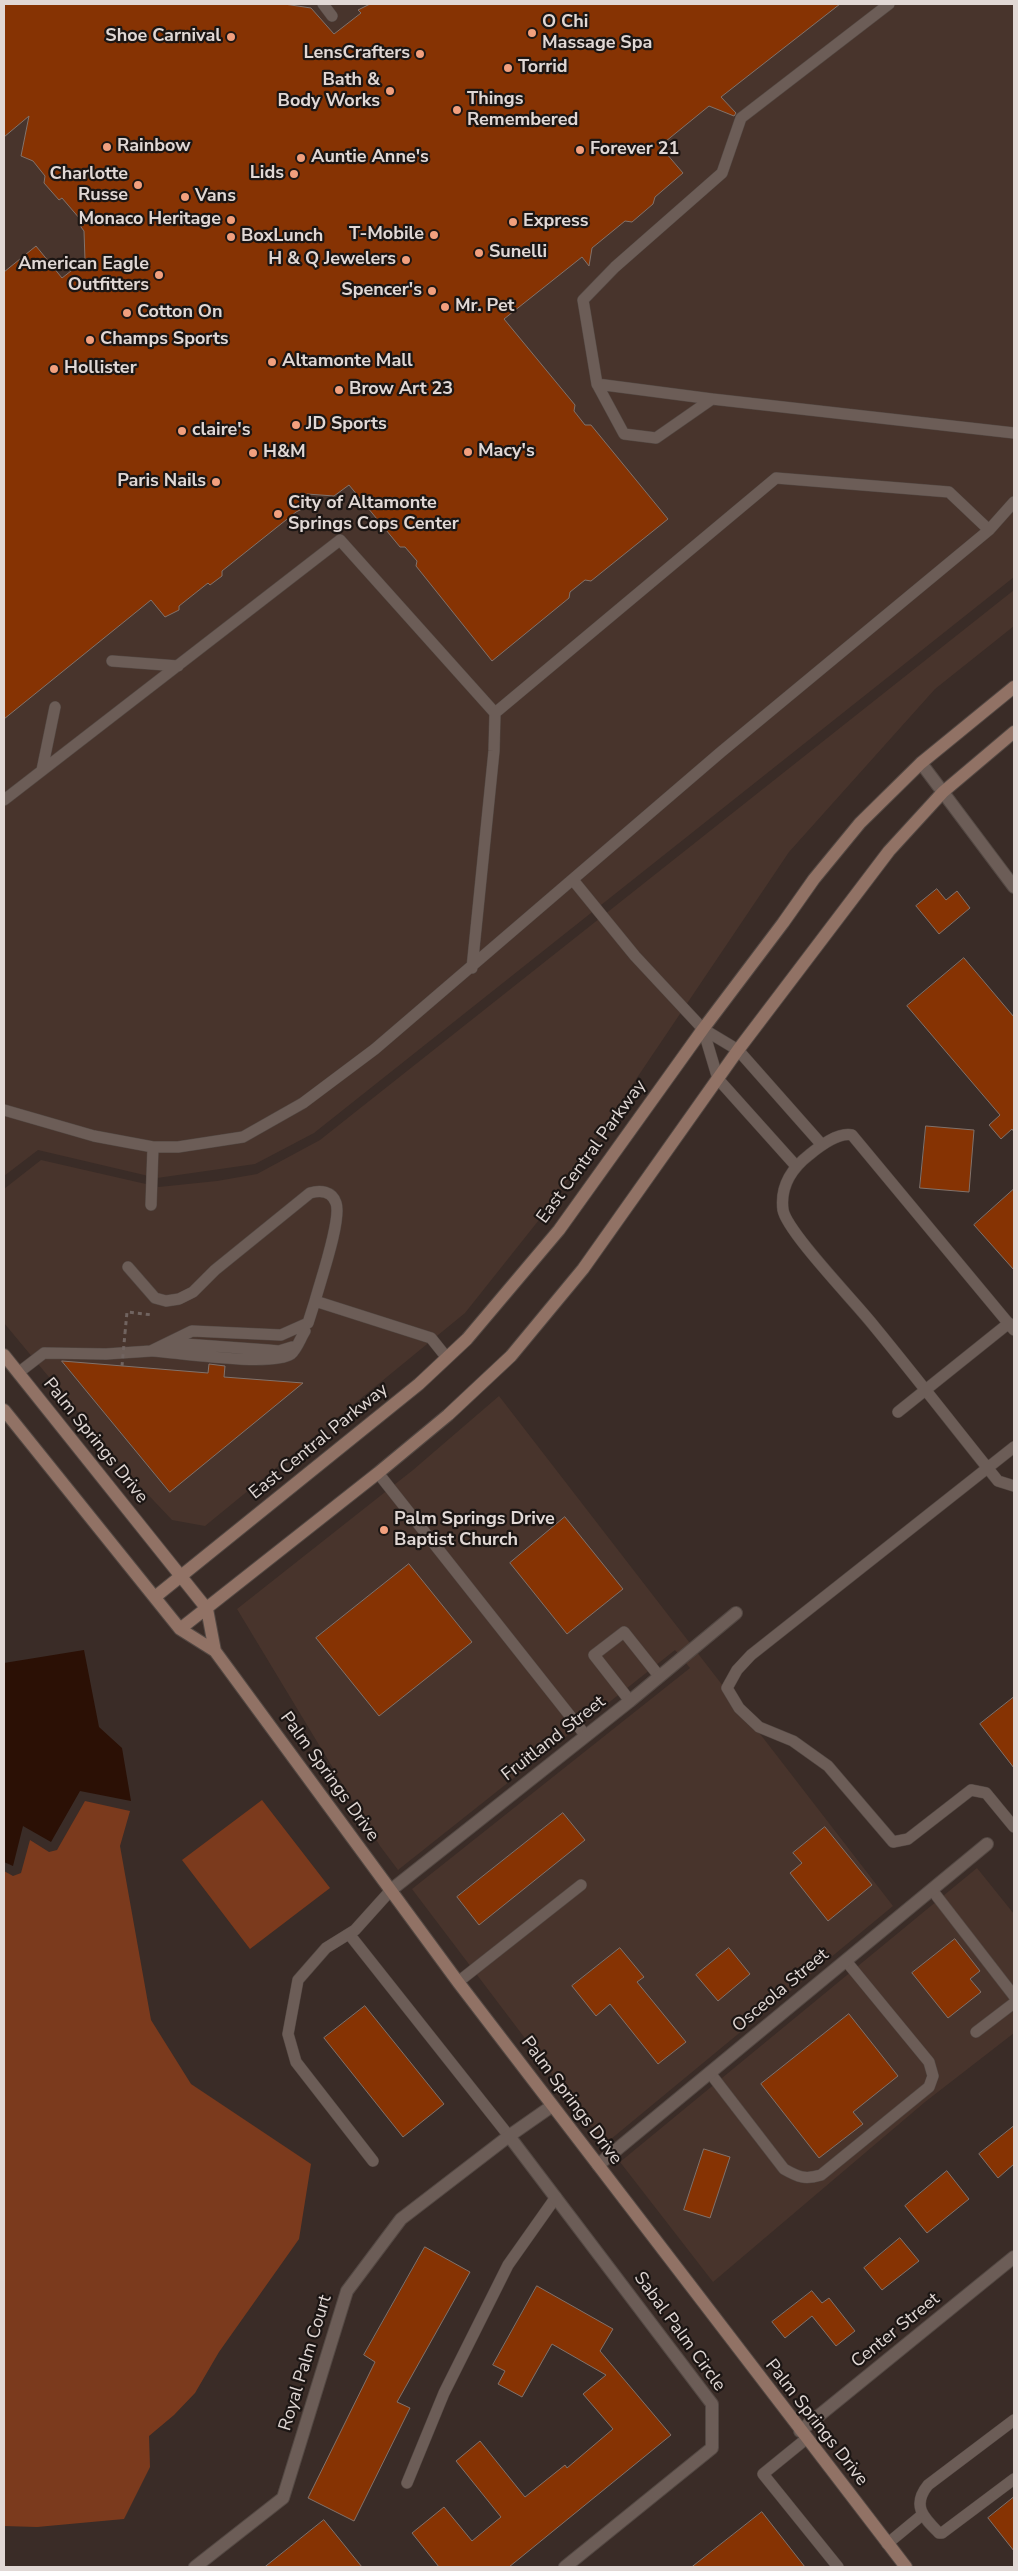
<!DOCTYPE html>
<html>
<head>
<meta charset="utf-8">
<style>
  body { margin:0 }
  #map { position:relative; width:1018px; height:2571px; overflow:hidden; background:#3a2c27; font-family:"Nunito Sans",sans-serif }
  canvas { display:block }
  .frame { position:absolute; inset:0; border:5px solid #e1d8d5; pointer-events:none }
</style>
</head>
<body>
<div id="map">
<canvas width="1018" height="2571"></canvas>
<div class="frame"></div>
</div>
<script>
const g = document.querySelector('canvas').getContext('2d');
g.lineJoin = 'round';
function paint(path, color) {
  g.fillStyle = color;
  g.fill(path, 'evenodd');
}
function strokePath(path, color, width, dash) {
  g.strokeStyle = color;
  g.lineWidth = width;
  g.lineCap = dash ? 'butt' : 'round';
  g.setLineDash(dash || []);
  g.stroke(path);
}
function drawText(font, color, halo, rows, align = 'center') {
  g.font = font + ' "Nunito Sans",sans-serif';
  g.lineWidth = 4.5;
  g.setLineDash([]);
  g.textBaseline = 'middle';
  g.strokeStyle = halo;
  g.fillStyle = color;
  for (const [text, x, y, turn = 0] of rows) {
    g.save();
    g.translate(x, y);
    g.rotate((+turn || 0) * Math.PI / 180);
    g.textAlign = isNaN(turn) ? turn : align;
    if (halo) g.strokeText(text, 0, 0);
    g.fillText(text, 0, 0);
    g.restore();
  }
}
const built = new Path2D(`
  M4,4H1014V577L314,1133L255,1164L157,1178L38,1150L4,1176Z
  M1014,590V626L935,689L789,852L554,1201L465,1313L205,1526L172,1520L137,1483L4,1323V1189L41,1160L159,1187L217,1181L257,1174L320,1140Z
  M499,1396L893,1906L605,2144L412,1889L690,1668L675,1650L398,1870L380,1846L237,1609L413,1470Z
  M977,1868L1014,1914V2033L925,2102L713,2282L620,2162Z`);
const green = new Path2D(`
  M262,1800L330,1888L250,1949L182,1860Z
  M85,1801L130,1811L120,1846L151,2020L191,2084L311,2164L299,2239L219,2352L195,2393L174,2415L149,2436L150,2467L124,2519L37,2527L4,2526V1871L13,1876L21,1873L30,1840L49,1852L57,1850Z`);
const water = new Path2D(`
  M84,1650L99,1727L122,1748L131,1801L80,1791L51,1842L23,1826L13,1866L4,1862V1663Z`);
const building = new Path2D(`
  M4,4H284L311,8L334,34L361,13L358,10L370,4H840L721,97L736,113L734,116L709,106L660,146L683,173L655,197L653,204L632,222L625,221L592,248L589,266L582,257L504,319L575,405L574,411L585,425H591L668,519L591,581L585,580L570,592L569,598L492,661L416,566L417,561L405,547H400L349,485L334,496L307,494L310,505L296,512L222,571V576L210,585L208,583L179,606V610L165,617L151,600L4,719V272L36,246L62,278L85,260L84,231L81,227L80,219L62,198L59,200L44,183L45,176L33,161L21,156L29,116L4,137Z
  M937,889L946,900L957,891L970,908L939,934L916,906Z
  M964,958L1014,1017V1132L1012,1129L1001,1139L989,1125L1000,1115L907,1006Z
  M926,1126L974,1130L969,1192L920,1188Z
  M1014,1189V1270L974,1225Z
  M62,1361L208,1373L209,1364L225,1366L224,1377L303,1383L170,1492Z
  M565,1517L623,1589L567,1634L510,1563Z
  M409,1564L472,1642L379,1716L316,1638Z
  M1014,1697V1768L980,1724Z
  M563,1813L585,1840L479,1925L457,1897Z
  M825,1827L872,1885L828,1921L790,1873L802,1863L793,1853Z
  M955,1939L980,1971L970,1979L981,1992L948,2018L912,1973Z
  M620,1948L644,1977L637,1982L686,2042L658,2064L610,2004L596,2016L572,1986Z
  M729,1948L750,1974L718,2001L696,1975Z
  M365,2006L444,2104L403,2137L324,2038Z
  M849,2014L898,2076L853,2112L863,2124L819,2158L761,2084Z
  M1014,2126V2164L998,2178L979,2154Z
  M704,2149L730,2157L710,2218L684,2210Z
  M947,2171L969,2199L927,2233L905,2206Z
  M900,2238L919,2261L882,2290L864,2268Z
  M425,2247L470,2272L397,2402L410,2408L354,2521L308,2498L375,2362L364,2355Z
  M537,2286L613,2329L600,2351L671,2435L509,2567H439L412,2533L444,2507L472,2541L501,2517L456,2461L480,2441L525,2497L565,2465L567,2468L613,2429L583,2394L606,2375L552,2344L522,2397L498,2384L505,2371L493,2365Z
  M812,2291L822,2303L829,2298L855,2331L836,2346L812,2316L785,2338L772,2322Z
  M1014,2497V2551L988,2518Z
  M762,2512L805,2567H692Z
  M324,2520L362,2567H265Z`);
const path = new Path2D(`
  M125,1333L127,1312L153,1315`);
const lane = new Path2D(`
  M323,4L332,16
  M889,4L741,118L722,173L615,267L583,300L597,384L712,399L1014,433
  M597,384L624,434L656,438L712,399
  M112,661L178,666
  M42,770L55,707
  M4,800L340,540L495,713L776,478L949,492L989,530
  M573,880L635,956L703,1029L738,1050L822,1145
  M472,968L494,751L495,713
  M703,1029L718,1079L796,1166
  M4,1110L94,1136L153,1147H178L243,1137L303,1103L375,1049L721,752L989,530L1014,502
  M151,1205L153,1147
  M128,1267L155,1298L166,1301L179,1299L193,1292L215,1270L310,1193C320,1190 332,1191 336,1203C342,1219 320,1282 315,1301L431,1338L447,1358
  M1014,1330L852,1135C838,1132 820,1146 809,1155C791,1169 780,1187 783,1210C787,1232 857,1304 874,1326C916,1377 956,1429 998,1481L1014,1486
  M171,1343L268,1350L279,1351L292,1347
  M153,1351C180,1353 272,1367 291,1354C297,1349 301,1337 305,1331
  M18,1373L44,1353L106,1354L151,1351L192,1331L281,1335L308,1323L315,1301
  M898,1412L1009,1323
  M1014,1447L751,1655L737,1670L727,1688L739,1708L759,1727L793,1741L828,1766L893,1842L908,1839L971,1790L986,1793L1014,1827
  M378,1473L586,1736
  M630,1701L594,1655L624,1632L659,1676
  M932,1890L1014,1996
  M349,1934L509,2136
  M458,1982L581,1885
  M976,2032L1014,2003
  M710,2073L784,2169C798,2177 805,2180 821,2175L929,2087L933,2076L929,2062L846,1961
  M373,2161L296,2062L288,2034L298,1980L326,1948L355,1930L391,1890
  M1014,2420L928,2485C911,2506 924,2518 939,2533H942L1014,2479
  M806,2439L763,2474L838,2567
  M407,2483L444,2393L508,2265L556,2197
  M887,2544L922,2515`);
const street = new Path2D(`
  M921,763L1014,887
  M391,1890L630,1701L736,1613
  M552,2106L509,2136L712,2404V2448L565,2567
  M598,2165L987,1844
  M800,2431L1014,2257
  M195,2567L283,2498L347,2291L401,2219L509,2136`);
const secondary = new Path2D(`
  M4,1355L207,1609L215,1651
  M4,1410L180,1629L215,1651L458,1982L906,2567
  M155,1597L419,1384L467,1339L559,1230L703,1029L783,923L814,879L860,823L921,763L1014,687
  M180,1629L378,1473L448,1415L511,1356L583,1269L738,1050L889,851L943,792L1014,732`);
const pathBridge = new Path2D(`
  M122,1366L125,1333`);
const markers = [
  [532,33,5,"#f2a07e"],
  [231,37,5,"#f2a07e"],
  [420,54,5,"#f2a07e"],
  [508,68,5,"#f2a07e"],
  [390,91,5,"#f2a07e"],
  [457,110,5,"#f2a07e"],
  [107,147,5,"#f2a07e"],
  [580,150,5,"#f2a07e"],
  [301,158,5,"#f2a07e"],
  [294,174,5,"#f2a07e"],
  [138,185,5,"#f2a07e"],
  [185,197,5,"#f2a07e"],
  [231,220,5,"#f2a07e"],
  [513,222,5,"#f2a07e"],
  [434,235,5,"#f2a07e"],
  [231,237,5,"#f2a07e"],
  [479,253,5,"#f2a07e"],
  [406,260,5,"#f2a07e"],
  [159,275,5,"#f2a07e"],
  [432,291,5,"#f2a07e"],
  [445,307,5,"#f2a07e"],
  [127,313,5,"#f2a07e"],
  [90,340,5,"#f2a07e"],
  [272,362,5,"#f2a07e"],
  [54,369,5,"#f2a07e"],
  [339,390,5,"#f2a07e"],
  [296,425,5,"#f2a07e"],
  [182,431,5,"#f2a07e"],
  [468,452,5,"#f2a07e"],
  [253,453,5,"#f2a07e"],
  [216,482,5,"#f2a07e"],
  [278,514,5,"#f2a07e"],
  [384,1530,5,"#f2a07e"]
];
const poiNames = [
  ["O Chi",542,23],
  ["Massage Spa",542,44],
  ["Shoe Carnival",221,37,"right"],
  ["LensCrafters",410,54,"right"],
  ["Torrid",518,68],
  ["Bath &",380,81,"right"],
  ["Body Works",380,102,"right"],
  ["Things",467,100],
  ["Remembered",467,121],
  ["Rainbow",117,147],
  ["Forever 21",590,150],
  ["Auntie Anne's",311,158],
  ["Lids",284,174,"right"],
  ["Charlotte",128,175,"right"],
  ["Russe",128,196,"right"],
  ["Vans",195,197],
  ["Monaco Heritage",221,220,"right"],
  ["Express",523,222],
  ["T-Mobile",424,235,"right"],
  ["BoxLunch",241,237],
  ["Sunelli",489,253],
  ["H & Q Jewelers",396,260,"right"],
  ["American Eagle",149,265,"right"],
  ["Outfitters",149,286,"right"],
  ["Spencer's",422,291,"right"],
  ["Mr. Pet",455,307],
  ["Cotton On",137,313],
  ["Champs Sports",100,340],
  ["Altamonte Mall",282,362],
  ["Hollister",64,369],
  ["Brow Art 23",349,390],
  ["JD Sports",306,425],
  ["claire's",192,431],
  ["Macy's",478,452],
  ["H&M",263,453],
  ["Paris Nails",206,482,"right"],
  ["City of Altamonte",288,504],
  ["Springs Cops Center",288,525],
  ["Palm Springs Drive",394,1520],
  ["Baptist Church",394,1541]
];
const streetNames = [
  ["East Central Parkway",592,1152,-54],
  ["Palm Springs Drive",95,1441,51],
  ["East Central Parkway",319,1442,-39],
  ["Fruitland Street",554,1739,-38],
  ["Palm Springs Drive",329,1777,54],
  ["Osceola Street",781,1991,-40],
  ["Palm Springs Drive",571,2101,53],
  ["Center Street",896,2331,-39],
  ["Sabal Palm Circle",679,2332,54],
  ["Royal Palm Court",306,2363,-73],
  ["Palm Springs Drive",816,2423,52]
];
paint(built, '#48342c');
paint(green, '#7b3a1d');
paint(water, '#2b1005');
paint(building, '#863303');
strokePath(building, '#81726b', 1);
strokePath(lane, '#534843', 12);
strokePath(street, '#534843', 14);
strokePath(secondary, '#534843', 14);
strokePath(path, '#716460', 3, [4, 4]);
strokePath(lane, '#6c5d57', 11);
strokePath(street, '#6c5d57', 12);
strokePath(secondary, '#917265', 12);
strokePath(pathBridge, '#716460', 3, [4, 4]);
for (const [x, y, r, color] of markers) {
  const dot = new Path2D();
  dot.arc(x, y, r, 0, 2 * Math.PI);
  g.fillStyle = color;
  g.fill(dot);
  strokePath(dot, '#1c1614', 2);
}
drawText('bold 18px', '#e1d8d5', '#1c1614', poiNames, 'left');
drawText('18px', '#e1d8d5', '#1c1614', streetNames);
</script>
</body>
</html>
